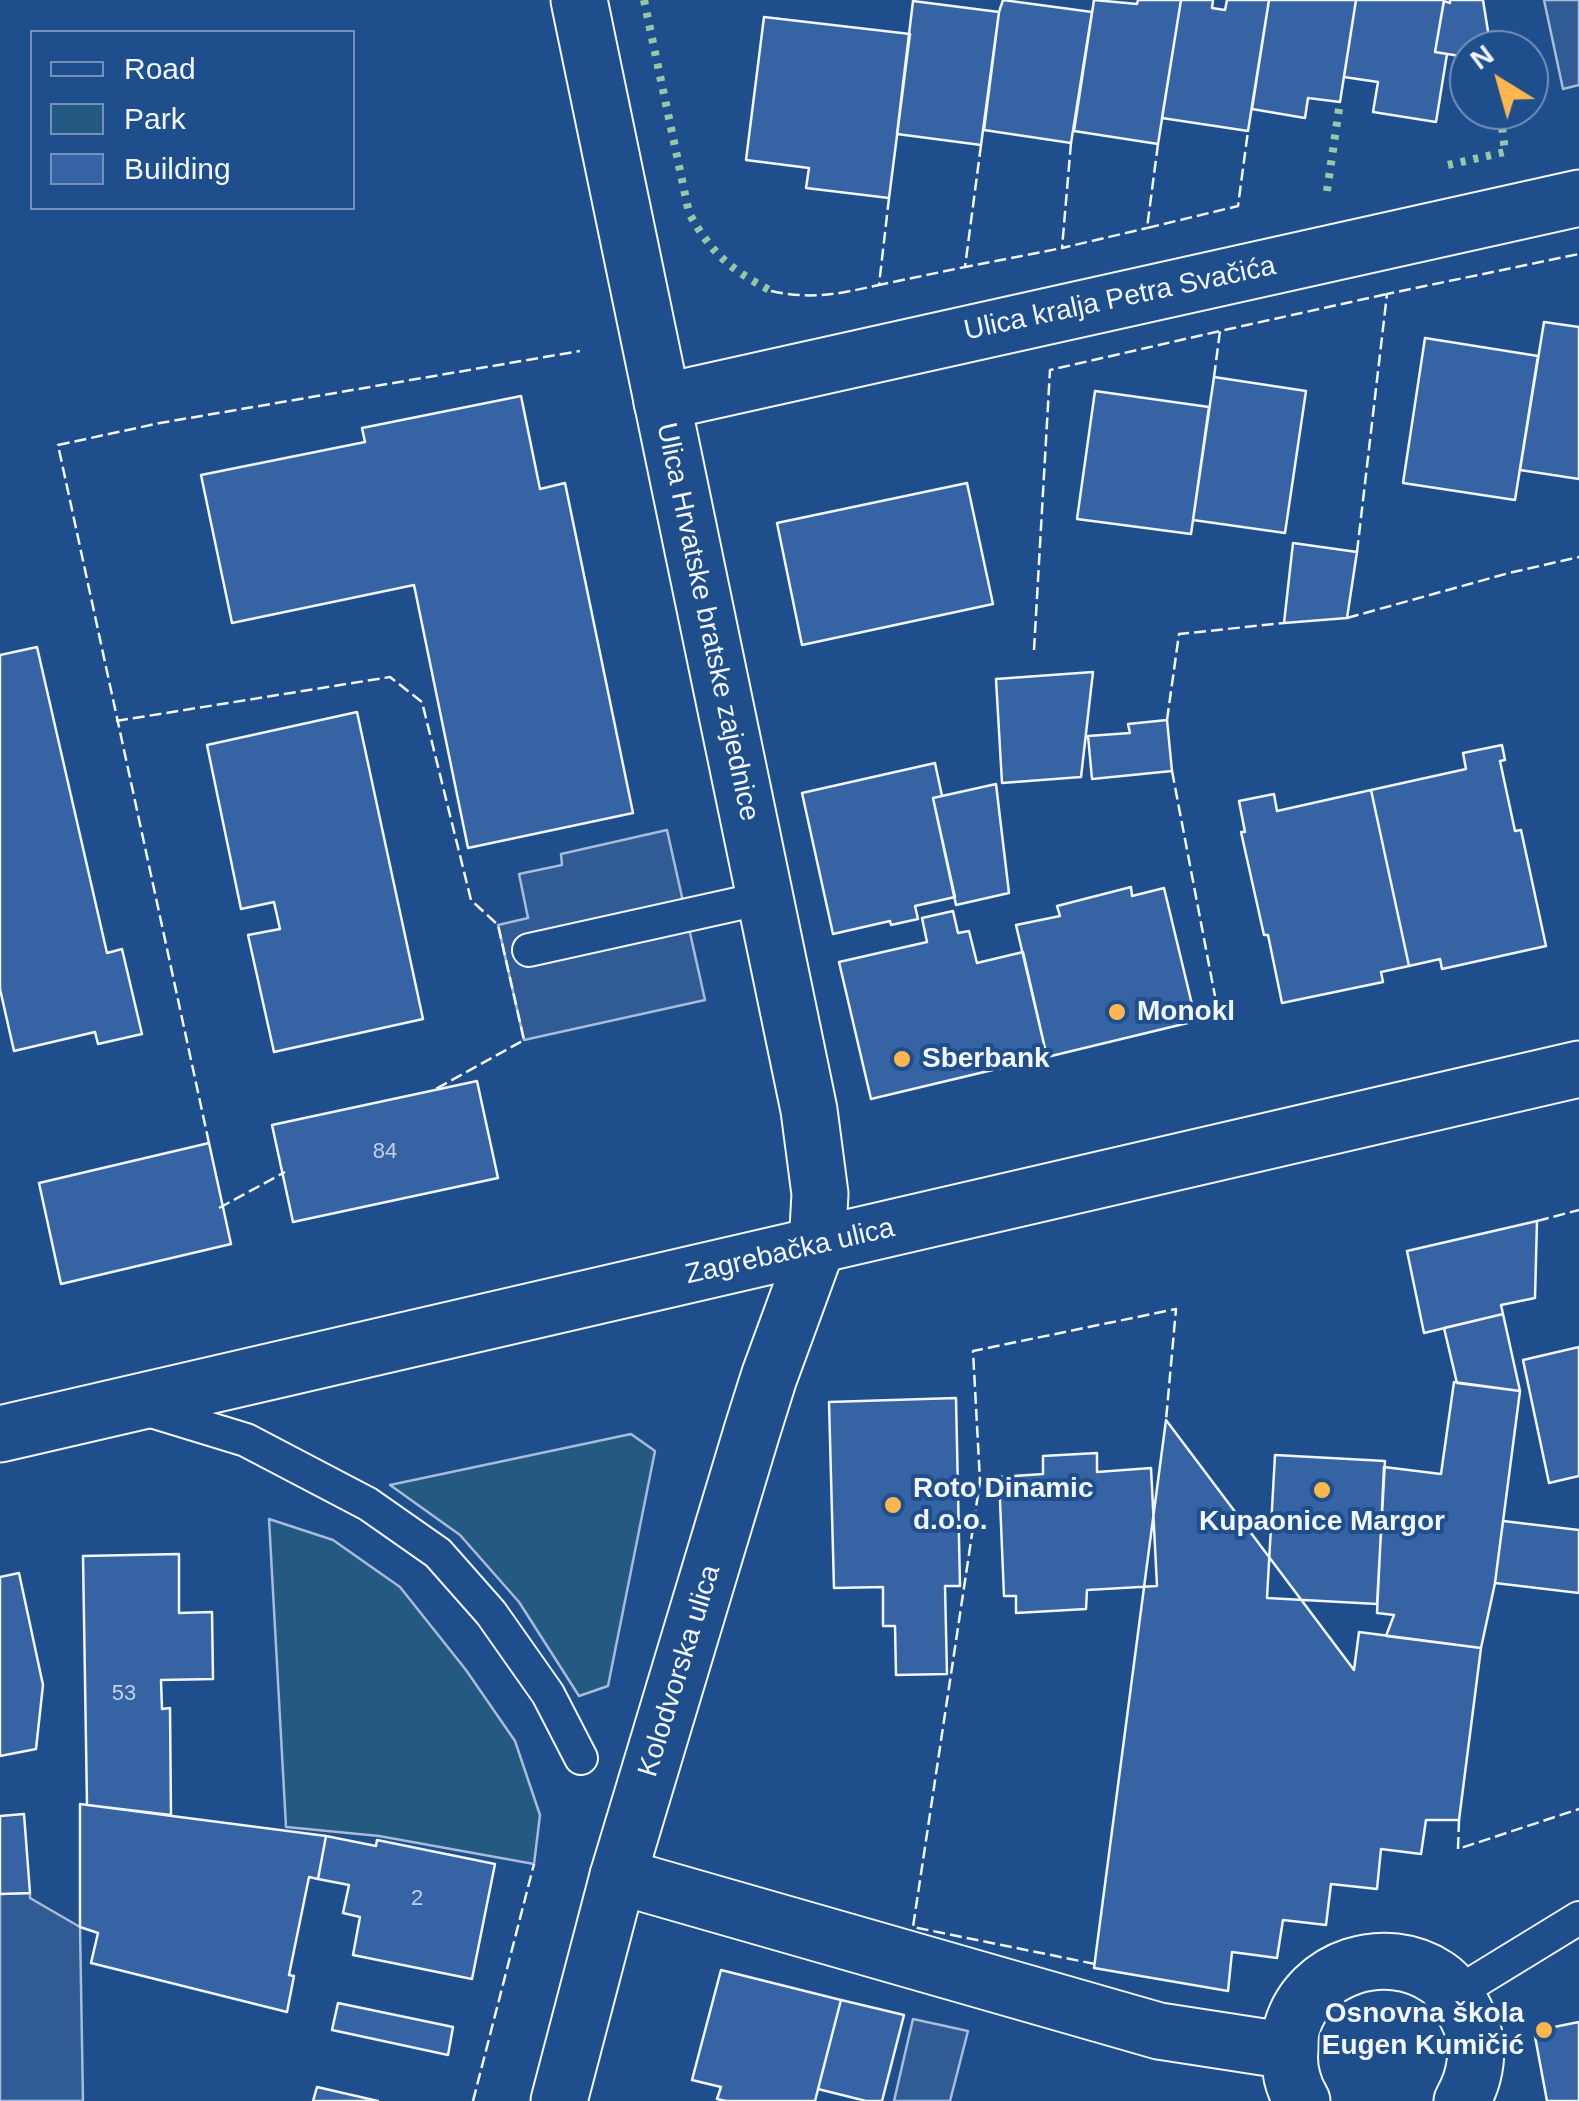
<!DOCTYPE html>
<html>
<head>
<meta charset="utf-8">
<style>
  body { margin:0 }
  #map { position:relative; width:1579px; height:2101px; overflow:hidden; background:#1f4e8c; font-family:Helvetica,sans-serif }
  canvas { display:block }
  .legend { position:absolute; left:30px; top:30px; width:325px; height:180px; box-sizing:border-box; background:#1f4e8c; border:2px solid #7391ba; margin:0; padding:12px 18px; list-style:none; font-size:30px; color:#f2f6ff }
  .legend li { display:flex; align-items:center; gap:20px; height:50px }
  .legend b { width:50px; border:2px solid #7391ba }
  .north { position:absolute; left:1449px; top:30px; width:100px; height:100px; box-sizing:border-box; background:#1f4e8c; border:2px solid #7391ba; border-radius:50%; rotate:323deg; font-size:28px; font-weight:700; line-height:40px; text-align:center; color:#f2f6ff }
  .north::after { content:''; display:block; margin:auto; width:35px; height:45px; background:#ffb74d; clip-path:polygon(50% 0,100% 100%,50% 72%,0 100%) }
</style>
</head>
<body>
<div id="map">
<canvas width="1579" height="2101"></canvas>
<ul class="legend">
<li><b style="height:12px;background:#1f4e8c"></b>Road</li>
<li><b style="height:28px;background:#245a82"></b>Park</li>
<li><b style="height:28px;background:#3563a3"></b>Building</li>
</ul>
<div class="north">N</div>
</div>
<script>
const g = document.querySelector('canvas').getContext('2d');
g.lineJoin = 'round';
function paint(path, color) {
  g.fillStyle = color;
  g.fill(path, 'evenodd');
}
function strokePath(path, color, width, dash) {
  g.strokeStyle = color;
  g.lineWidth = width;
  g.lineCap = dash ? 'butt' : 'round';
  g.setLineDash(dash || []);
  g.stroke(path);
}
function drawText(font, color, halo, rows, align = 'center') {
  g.font = font + ' Helvetica,sans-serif';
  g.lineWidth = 8;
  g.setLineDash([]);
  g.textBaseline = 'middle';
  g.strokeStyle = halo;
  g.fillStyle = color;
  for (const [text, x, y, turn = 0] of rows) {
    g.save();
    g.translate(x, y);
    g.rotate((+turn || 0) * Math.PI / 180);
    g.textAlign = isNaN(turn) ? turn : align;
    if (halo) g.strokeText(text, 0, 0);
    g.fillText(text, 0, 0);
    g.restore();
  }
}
const green = new Path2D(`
  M631,1434L655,1451L608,1686L579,1696L519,1602L460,1535L390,1485Z
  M269,1519L333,1540L400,1587L466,1670L515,1741L540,1815L534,1864L379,1836L286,1827Z`);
const parking = new Path2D(`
  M1544,0H1579V85L1563,89Z
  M667,830L705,1000L524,1040L498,925L528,918L519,874L562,865L561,854Z
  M30,1893V1898L80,1927L83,2101H0V1894Z
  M913,2019L968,2031L950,2101H894Z`);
const building = new Path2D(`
  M1003,0L1092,12L1071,143L984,130L999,12Z
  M1094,0L1137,4L1138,0H1181L1158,144L1074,131Z
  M1181,0H1213L1212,8L1225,10L1227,0H1269L1248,131L1162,118Z
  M1269,0H1356L1340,102L1308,98L1305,118L1252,109Z
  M1356,0H1444L1435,52L1447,54L1436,122L1373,112L1378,82L1344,77Z
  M1450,0H1483L1491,50H1469V79L1463,80L1466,57L1435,52L1444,1L1450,3Z
  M913,1L999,12L981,145L897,134Z
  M764,17L910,34L889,198L806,188L809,168L746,160Z
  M1544,322L1579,327V479L1520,470Z
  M1425,338L1538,356L1515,500L1403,483Z
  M1214,377L1306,391L1285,533L1193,520Z
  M1095,391L1209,407L1191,534L1077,519Z
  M521,396L540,489L565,483L633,813L468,848L414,585L232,623L201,475L365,442L362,428Z
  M967,483L993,604L802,645L777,523Z
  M1293,543L1357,552L1347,618L1284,623Z
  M37,647L107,953L122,949L142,1034L98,1044L95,1032L14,1051L0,989V655Z
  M1093,672L1081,777L1002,783L996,679Z
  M357,712L423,1019L274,1052L248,935L280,929L274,902L241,909L207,745Z
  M1167,720L1172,771L1092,779L1088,736L1130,733L1128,724Z
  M1502,745L1505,760L1500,761L1515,831L1521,830L1546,946L1442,969L1440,959L1409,966L1371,790L1466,769L1463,753Z
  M935,763L942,796L933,798L955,897L915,906L918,919L891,925L890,921L833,934L802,793Z
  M996,784L1009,893L956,905L933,798Z
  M1371,790L1409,966L1381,972L1383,982L1282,1003L1268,935H1264L1241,832H1245L1239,801L1274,794L1277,811Z
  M1131,887L1132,896L1164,888L1196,1021L1047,1057L1016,925L1060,916L1057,906Z
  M953,911L958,933L969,931L977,963L1023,952L1047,1057L871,1099L839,962L927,942L922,918Z
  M477,1081L498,1178L293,1222L272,1125Z
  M209,1143L231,1244L61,1284L39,1183Z
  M1537,1221L1535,1298L1501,1305L1503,1314L1424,1333L1407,1251Z
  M1503,1314L1520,1391L1457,1383L1444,1328Z
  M1579,1347V1476L1549,1483L1523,1360Z
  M1454,1382L1520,1391L1495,1583L1481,1648L1386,1636L1394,1615L1377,1613L1384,1467L1441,1474Z
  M956,1398L960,1586H945L947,1674L896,1675L895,1626H883V1587L834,1588L829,1402Z
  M1166,1420L1354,1670L1359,1632L1481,1648L1459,1820H1426L1421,1854L1381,1849L1377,1889L1331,1884L1326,1925L1283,1920L1277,1958L1232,1952L1228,1991L1094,1968Z
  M1097,1453V1472L1151,1468L1157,1586L1087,1590L1086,1609L1016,1613V1596H1004L999,1477L1043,1474V1456Z
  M1275,1455L1385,1461L1377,1604L1267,1598Z
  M1503,1521L1579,1530V1593L1495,1583Z
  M179,1554V1613L212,1612L213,1679L161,1680L162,1709L170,1708L171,1815L87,1805L83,1556Z
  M19,1573L43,1685L36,1749L0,1756V1577Z
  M80,1804L326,1836L318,1879L309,1877L289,1975L294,1976L287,2012L91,1963L98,1933L80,1927Z
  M24,1814L30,1893L0,1894V1816Z
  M326,1836L376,1846L377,1840L495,1864L472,1979L353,1955L360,1917L343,1913L349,1885L318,1879Z
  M721,1970L841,2000L815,2101H726L717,2099L721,2087L692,2080Z
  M841,2000L904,2015L882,2101H866L818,2089Z
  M338,2003L453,2027L448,2055L332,2030Z
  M1579,2022V2101H1547L1534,2031Z
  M317,2087L378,2101H313Z`);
const service = new Path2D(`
  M529,950L764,898
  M138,1407L246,1440L368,1504L438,1553L491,1613L548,1694L581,1758
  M1455,1994L1579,1918`);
const minor = new Path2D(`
  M662,402L1579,198
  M618,1876L1159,2031L1289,2051
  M1302,2101C1293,2087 1288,2067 1290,2050C1290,2042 1290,2034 1292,2027C1310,1966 1386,1943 1437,1977C1452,1987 1461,2003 1469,2020C1481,2046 1476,2077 1462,2101`);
const tertiary = new Path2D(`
  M559,2101L618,1876L752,1431L769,1377L817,1246L820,1194L809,1110L579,0`);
const secondary = new Path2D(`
  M0,1434L1579,1069`);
const hedge = new Path2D(`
  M644,0L689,213C712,254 730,269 771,291
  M1448,165L1505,152L1500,110
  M1327,191L1340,102`);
const fence = new Path2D(`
  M1071,143L1062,248L1147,228
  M1158,144L1147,228L1238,206L1248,131
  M981,145L965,267L1062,248
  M889,198L879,285L965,267
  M771,291C813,300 838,294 879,285
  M1214,377L1220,331L1387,294
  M1357,552L1387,294L1579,254
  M1347,618L1509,573L1579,557
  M1034,650L1050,370L1220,331
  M1167,720L1179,634L1284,623
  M116,721L390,677L422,702L471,900L498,925L524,1040L434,1090
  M1172,771L1218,1012
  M209,1143L58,445L160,423L580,351
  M219,1208L285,1172
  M1537,1221L1579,1210
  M1459,1820L1458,1849L1579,1809
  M1095,1964L913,1927L980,1481L973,1351L1176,1309L1166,1420
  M473,2101L534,1864`);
const markers = [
  [1117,1012,10,"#ffb74d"],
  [902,1059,10,"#ffb74d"],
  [1322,1490,10,"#ffb74d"],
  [893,1505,10,"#ffb74d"],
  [1544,2030,10,"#ffb74d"]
];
const numberNames = [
  ["84",385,1152],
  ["53",124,1694],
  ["2",417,1899]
];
const streetNames = [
  ["Ulica kralja Petra Svačića",1120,299,-12],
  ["Ulica Hrvatske bratske zajednice",707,622,78],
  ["Zagrebačka ulica",790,1252,-13],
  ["Kolodvorska ulica",680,1671,-73]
];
const poiNames = [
  ["Monokl",1137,1012],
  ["Sberbank",922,1059],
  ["Roto Dinamic",913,1489],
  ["d.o.o.",913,1521],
  ["Kupaonice Margor",1322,1522,"center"],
  ["Osnovna škola",1524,2014,"right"],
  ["Eugen Kumičić",1524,2046,"right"]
];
paint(green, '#245a82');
strokePath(green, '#a8bbd7', 2.5);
paint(parking, '#305b95');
strokePath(parking, '#a8bbd7', 2.5);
paint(building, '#3563a3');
strokePath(building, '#f2f6ff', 2.5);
strokePath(service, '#f2f6ff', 36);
strokePath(minor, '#f2f6ff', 59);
strokePath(tertiary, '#f2f6ff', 59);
strokePath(secondary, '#f2f6ff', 59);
strokePath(service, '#1f4e8c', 32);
strokePath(minor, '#1f4e8c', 55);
strokePath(tertiary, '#1f4e8c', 55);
strokePath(secondary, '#1f4e8c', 55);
strokePath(hedge, '#97c8a6', 8, [5, 8]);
strokePath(fence, '#f2f6ff', 2.5, [12, 5]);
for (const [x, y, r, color] of markers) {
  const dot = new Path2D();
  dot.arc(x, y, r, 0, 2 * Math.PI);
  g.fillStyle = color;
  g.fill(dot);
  strokePath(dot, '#1f4e8c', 4);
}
drawText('22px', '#c3d1e8', null, numberNames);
drawText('28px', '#f2f6ff', '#1f4e8c', streetNames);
drawText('bold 28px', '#f2f6ff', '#1f4e8c', poiNames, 'left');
</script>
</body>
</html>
